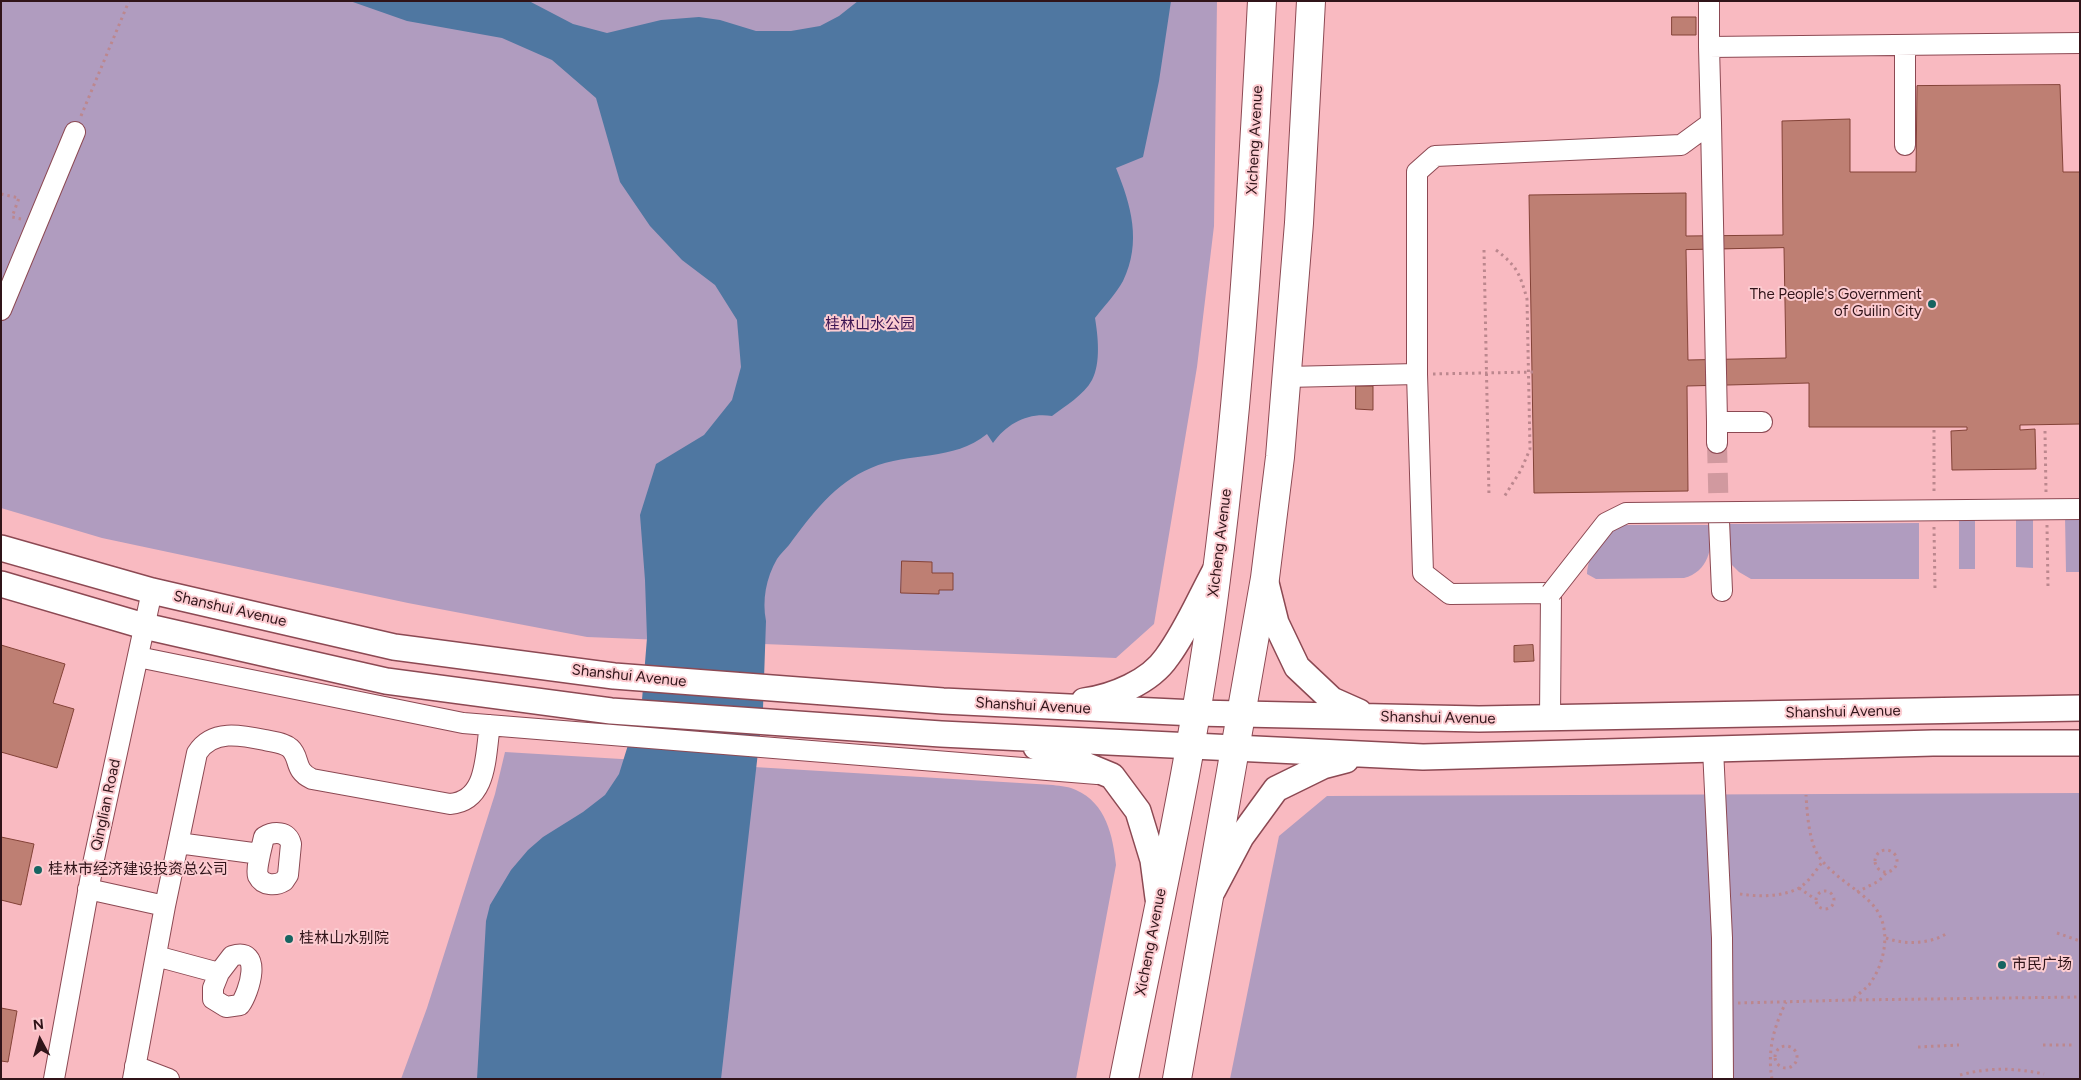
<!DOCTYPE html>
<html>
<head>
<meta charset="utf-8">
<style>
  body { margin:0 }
  #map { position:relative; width:2081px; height:1080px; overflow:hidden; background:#f9bac1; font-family:Figtree,sans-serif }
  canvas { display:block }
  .frame { position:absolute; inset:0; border:2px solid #301419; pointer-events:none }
  .north { position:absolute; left:15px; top:1015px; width:50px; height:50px; -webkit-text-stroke:4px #fcccd1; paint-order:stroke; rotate:354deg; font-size:14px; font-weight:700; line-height:20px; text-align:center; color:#301419 }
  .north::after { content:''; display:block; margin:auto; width:18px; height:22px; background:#301419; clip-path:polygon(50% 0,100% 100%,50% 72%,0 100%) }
</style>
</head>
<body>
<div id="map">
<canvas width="2081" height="1080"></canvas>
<div class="frame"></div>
<div class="north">N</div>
</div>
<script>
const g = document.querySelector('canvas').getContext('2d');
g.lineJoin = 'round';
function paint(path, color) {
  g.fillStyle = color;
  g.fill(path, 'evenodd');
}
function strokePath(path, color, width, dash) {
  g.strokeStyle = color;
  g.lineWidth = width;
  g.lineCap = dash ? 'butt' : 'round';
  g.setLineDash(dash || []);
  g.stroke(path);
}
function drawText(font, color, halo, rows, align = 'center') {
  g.font = font + ' Figtree,"Noto Sans SC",sans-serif';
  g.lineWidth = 4;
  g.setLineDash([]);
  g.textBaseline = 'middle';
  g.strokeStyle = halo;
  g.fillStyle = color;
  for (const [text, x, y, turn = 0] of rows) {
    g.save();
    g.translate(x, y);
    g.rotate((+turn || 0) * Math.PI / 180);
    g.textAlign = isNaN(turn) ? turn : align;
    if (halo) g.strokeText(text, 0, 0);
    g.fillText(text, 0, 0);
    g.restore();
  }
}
const green = new Path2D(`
  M1,1H1217L1214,226L1197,367L1154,624L1116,658L587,637L408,603L102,538L1,508Z
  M2065,516H2080V572H2066Z
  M2016,518H2033V568L2016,567Z
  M1959,520H1975V569H1959Z
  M1919,523V579H1751L1739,572L1728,561L1726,524Z
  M1621,525H1711C1713,548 1708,572 1684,578L1596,579L1587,574C1588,554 1602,533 1621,525Z
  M505,752L1053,785C1061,786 1070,787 1076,790C1106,803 1113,836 1116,865L1076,1079H401L427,1008L495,794Z
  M2080,793V1079H1230L1279,836L1327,796Z`);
const water = new Path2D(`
  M350,1H529L573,24L607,33L661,20L699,17L720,20L756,31H791L820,26L839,16L858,1H1171L1159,81L1143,157L1116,168C1131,205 1142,242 1123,281C1116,294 1104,306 1095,318C1098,336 1101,363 1092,380C1084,395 1065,406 1052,416C1029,412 1007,423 993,443L987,434C953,462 910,451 871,468C835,483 812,514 789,545C785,550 780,554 777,559C766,578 762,600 766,621L763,708L721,1079H477L486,921L490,905L511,870L528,850L543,837L583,812L605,795L619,774L642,700L647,638L645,580L640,515L656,464L704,435L732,400L741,367L737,320L715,285L682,260L650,226L620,182L596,98L552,60L502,38L407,21Z`);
const building = new Path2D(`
  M1672,17H1696V35H1672Z
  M2060,85L2063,172H2080V424L2020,425V430L2035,429L2036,469L1952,470L1951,431L1967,430V427H1809V383L1687,386L1688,491L1534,493L1529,195L1686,193V236L1783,235L1782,121L1850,119V172H1916L1917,86ZM1784,248L1786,358L1688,360L1686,250Z
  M1356,386H1373V410L1356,409Z
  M902,561L932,562V573H953V590H939V594L901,593Z
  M1,645L65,664L53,703L74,709L57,768L1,752Z
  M1533,645L1534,661L1514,662V646Z
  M1,837L34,844L21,905L1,900Z
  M1,1008L17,1011L8,1062L1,1061Z`);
const minorTunnel = new Path2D(`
  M1717,443L1719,521`);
const path = new Path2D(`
  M81,116L129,1
  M1,194L19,198L12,217L21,219
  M1484,250L1489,497
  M1496,250C1517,266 1520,274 1527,299L1530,449L1521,470L1504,497
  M1433,374L1533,372
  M1934,430V493
  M2045,431L2046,492
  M2047,525L2048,587
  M1934,527L1935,589
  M1875 861a11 11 0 1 1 22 0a11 11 0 1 1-22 0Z
  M1799,888L1815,899
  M1816 900a9 9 0 1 1 18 0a9 9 0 1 1-18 0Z
  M1857,892L1879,881L1887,872
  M1740,894C1759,897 1782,897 1799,888C1809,882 1816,870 1823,861
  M2057,933L2080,941
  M1886,938C1905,945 1929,944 1946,934
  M1853,1000L2080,997
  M1738,1003L1852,1000C1857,995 1864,990 1869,985C1886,962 1893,925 1871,903C1855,887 1834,877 1820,858C1809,844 1807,812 1806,795
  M2043,1045H2074
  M1775 1057a11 11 0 1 1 22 0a11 11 0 1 1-22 0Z
  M1918,1047L1959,1045
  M1960,1075C1990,1067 2015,1068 2044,1074
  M1772,1079C1767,1050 1774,1027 1786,1002`);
const minor = new Path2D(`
  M1709,1V47
  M1711,123L1717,422H1762
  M1905,145V45
  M1,310L75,132
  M1417,374V172L1435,156L1681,145L1711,123L1709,47L2080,43
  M1286,377L1417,374L1423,573L1450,594L1551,593L1550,718
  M1717,422V443
  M1719,521L1722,591
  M138,657L463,723L1097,774
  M1713,749L1722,938L1723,1079
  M178,843L260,854L264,837C274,831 288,831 291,844L288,875L284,881C276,886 263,886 258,876C256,870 259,860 260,854
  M88,889L165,906L133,1079
  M165,906L197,753C212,729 241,735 265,740C273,742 283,742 290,748C301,758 293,770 312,779L450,804C488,801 485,755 490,725
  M156,956L219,973L232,956C264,946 249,993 240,1005L226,1007L213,999V988L219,973
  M135,1066L169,1079
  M54,1079L94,859L152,591`);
const major = new Path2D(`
  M1,548L152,591L394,647L614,676L943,701L1195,713L1479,719L2080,708
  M1265,579L1276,623L1297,667L1332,700L1359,712
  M1,584L144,626L386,681L611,711L941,734L1423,757L1933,743H2080
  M1084,701C1113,697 1150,682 1167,657C1187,630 1200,598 1216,569
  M1036,747L1066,757L1112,776L1138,811L1153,860L1158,898
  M1213,890L1241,837L1276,789L1323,766L1346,760`);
const highway = new Path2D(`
  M1124,1079C1157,913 1195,747 1216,579C1241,387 1252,194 1262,1
  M1177,1079L1265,578L1280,457L1299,223L1311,1`);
const minorBridge = new Path2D(`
  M1551,593L1606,523L1626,513L2080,509`);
const markers = [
  [1932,304,5,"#166461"],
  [38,870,5,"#166461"],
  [289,939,5,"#166461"],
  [2002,965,5,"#166461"]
];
const streetNames = [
  ["Xicheng Avenue",1255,140,-87],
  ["Xicheng Avenue",1220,543,-83],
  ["Shanshui Avenue",230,609,13],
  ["Shanshui Avenue",629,676,6],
  ["Shanshui Avenue",1033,706,3],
  ["Shanshui Avenue",1843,712,-1],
  ["Shanshui Avenue",1438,718,1],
  ["Qinglian Road",106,805,-78],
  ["Xicheng Avenue",1151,942,-79]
];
const poiNames = [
  ["The People's Government",1922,295,"right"],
  ["of Guilin City",1922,312,"right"],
  ["桂林市经济建设投资总公司",48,870],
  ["桂林山水别院",299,939],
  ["市民广场",2012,965]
];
const parkNames = [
  ["桂林山水公园",870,325]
];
paint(green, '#b09cbf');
paint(water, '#4f77a1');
paint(building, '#be7f73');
strokePath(building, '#834237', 1);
strokePath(minorTunnel, '#d1999f', 20, [20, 10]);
strokePath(minor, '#8c4953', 22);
strokePath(major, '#8c4953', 28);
strokePath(highway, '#8c4953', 30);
strokePath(path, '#bc878e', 3, [2.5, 4]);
strokePath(minor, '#fff', 20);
strokePath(major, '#fff', 25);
strokePath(highway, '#fff', 28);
strokePath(minorBridge, '#8c4953', 22, []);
strokePath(minorBridge, '#fff', 20);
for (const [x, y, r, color] of markers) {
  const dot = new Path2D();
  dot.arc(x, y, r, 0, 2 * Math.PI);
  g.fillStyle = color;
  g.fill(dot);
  strokePath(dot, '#fcccd1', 2);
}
drawText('15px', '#301419', '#fcccd1', streetNames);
drawText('15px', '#301419', '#fcccd1', poiNames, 'left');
drawText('15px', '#3d1553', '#fcccd1', parkNames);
</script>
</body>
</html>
